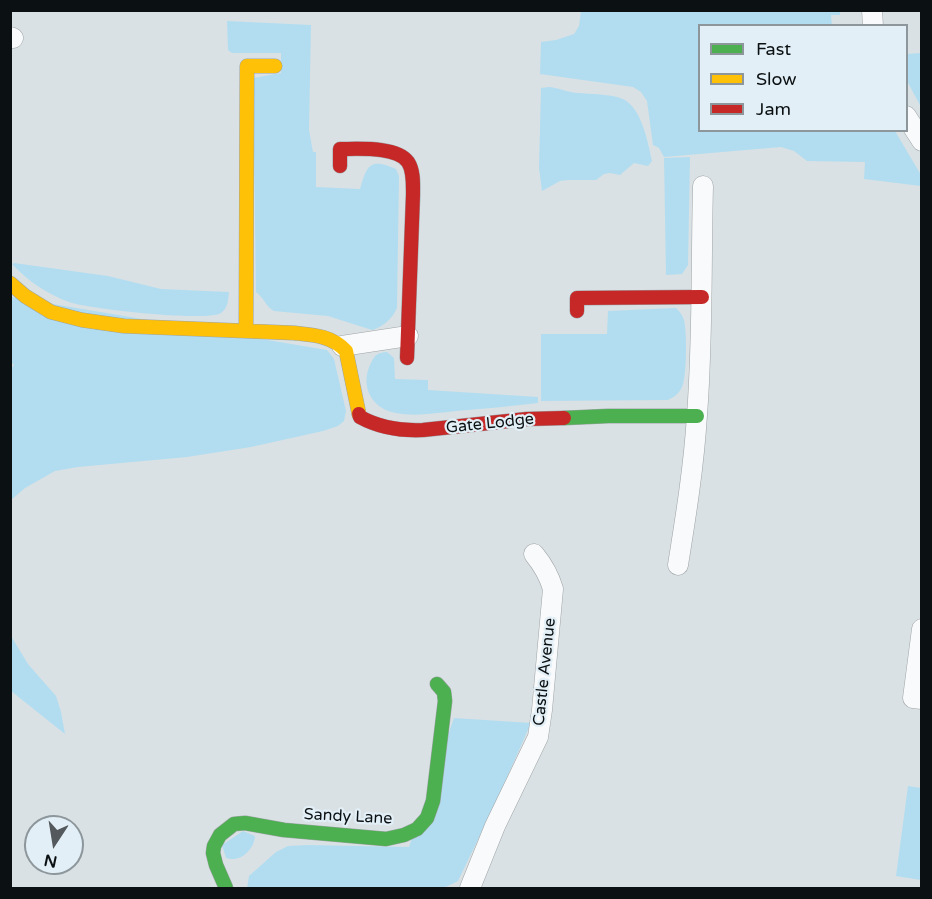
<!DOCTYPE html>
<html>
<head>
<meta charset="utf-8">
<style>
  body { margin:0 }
  #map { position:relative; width:932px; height:899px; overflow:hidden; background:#d9e1e4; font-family:"Varela Round",sans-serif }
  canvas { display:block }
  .frame { position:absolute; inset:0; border:12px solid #0b1012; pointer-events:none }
  .legend { position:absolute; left:698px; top:24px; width:210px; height:108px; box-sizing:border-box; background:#e2eff6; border:2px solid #8c969b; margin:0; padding:8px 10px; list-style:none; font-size:18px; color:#0b1012 }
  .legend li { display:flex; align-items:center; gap:12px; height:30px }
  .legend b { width:30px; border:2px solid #8c969b }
  .north { position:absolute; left:24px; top:815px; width:60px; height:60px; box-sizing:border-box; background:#e2eff6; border:2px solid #8c969b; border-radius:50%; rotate:192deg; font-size:16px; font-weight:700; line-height:24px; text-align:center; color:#0b1012 }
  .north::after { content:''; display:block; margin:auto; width:21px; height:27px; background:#53595c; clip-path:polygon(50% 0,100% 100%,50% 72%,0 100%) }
</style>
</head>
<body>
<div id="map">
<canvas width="932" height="899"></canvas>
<div class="frame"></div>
<ul class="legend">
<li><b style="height:8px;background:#4caf50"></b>Fast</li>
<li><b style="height:8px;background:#ffc107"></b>Slow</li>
<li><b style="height:8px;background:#c62828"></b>Jam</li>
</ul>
<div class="north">N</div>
</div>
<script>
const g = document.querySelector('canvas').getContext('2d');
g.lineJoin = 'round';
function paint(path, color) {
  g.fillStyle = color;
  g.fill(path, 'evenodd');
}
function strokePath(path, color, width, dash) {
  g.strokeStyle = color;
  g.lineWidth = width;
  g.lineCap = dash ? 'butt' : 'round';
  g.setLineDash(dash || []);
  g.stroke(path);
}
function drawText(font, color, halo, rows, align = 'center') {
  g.font = font + ' "Varela Round",sans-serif';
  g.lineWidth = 4.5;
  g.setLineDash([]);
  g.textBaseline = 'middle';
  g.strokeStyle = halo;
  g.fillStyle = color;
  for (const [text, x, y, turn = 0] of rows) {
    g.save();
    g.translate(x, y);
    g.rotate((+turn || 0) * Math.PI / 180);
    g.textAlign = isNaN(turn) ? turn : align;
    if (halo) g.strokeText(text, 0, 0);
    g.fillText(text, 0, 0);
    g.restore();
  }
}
const green = new Path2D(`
  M581,11H840V15H831L832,25L700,26V130L895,131L921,175V186L864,179L865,162L807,161L794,151L781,147L664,157L659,148L653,145L647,101L641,92L633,87L540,74L541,42L556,40L574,34L579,26Z
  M227,21L311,25L309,130L313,152H316V187L360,189C367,166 369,157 396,169L399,176L397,308C392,319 383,327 372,330L328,316L274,311C266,307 264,298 256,292L253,78L281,73V53H232L228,50Z
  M921,53H922L921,107L907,81V54Z
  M549,87C559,88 567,92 577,93C590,94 611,94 623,99C642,108 648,143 652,161L648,166L634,163L620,175L610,173L604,174L596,180H568L560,181L542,191L539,168L541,88Z
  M690,157L688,265L682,274L666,275L664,158Z
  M14,263L108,276L161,289L229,292C228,300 228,308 221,313C206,322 88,309 69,302C47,294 28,281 12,264Z
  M11,297L327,350L334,359L346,411L344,421L338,426L323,431L251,447L187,457L78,467L55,471L25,488L11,500L10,370L14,365L11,362Z
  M676,308C679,311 682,314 684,320C687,331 687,377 682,387C679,394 674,397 668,400L541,401V334H607L608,311Z
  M387,352L394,358L395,379L428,380V390L538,397V403C511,406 483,409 456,411C436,413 415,417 396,413C372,409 360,387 370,365C372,361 374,356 378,354C379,353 385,352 387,352Z
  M11,636L28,664L56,696L61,712L65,734L11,691Z
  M454,718L531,723L496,802L458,881L448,886L441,888H247L249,876L276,852L288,846L308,845L409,847Z
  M908,786L921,788V880L896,876Z
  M243,831L255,836C254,850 240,863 226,858L222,845Z`);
const street = new Path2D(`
  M872,10L873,26
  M10,37L13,38
  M906,116L922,141
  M342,346L408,336
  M678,565C686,515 694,465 697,415C703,338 701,262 703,186
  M922,629L913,698L922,699
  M470,888L495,826L538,737L542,710L553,589C549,575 543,565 534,554`);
const fast = new Path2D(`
  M564,418L608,416H697
  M226,888L216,865L213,853L214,846L220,835L234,824L245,823L284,830L386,839L404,835L417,829L427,818L433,801L445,701L444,692L437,684`);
const slow = new Path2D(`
  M10,283L25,296L51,312L82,320L124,326L295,333C314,335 332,336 346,351L359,414
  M246,331L247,66H275`);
const jam = new Path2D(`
  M340,166V149C358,149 397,146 408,162C414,171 413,185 413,195L407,358
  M577,311V298L702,297
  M359,414L360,417C380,428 400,431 423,430L527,419L564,418`);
const streetNames = [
  ["Gate Lodge",490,424,-6],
  ["Castle Avenue",545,672,-84],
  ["Sandy Lane",348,817,3]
];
paint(green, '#b2ddf0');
strokePath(street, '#9fa4a6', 21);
strokePath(fast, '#9fa4a6', 15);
strokePath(slow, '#9fa4a6', 15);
strokePath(jam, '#9fa4a6', 15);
strokePath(street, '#f9fafb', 20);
strokePath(fast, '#4caf50', 14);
strokePath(slow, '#ffc107', 14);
strokePath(jam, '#c62828', 14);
drawText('16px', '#0b1012', '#e2eff6', streetNames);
</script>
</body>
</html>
